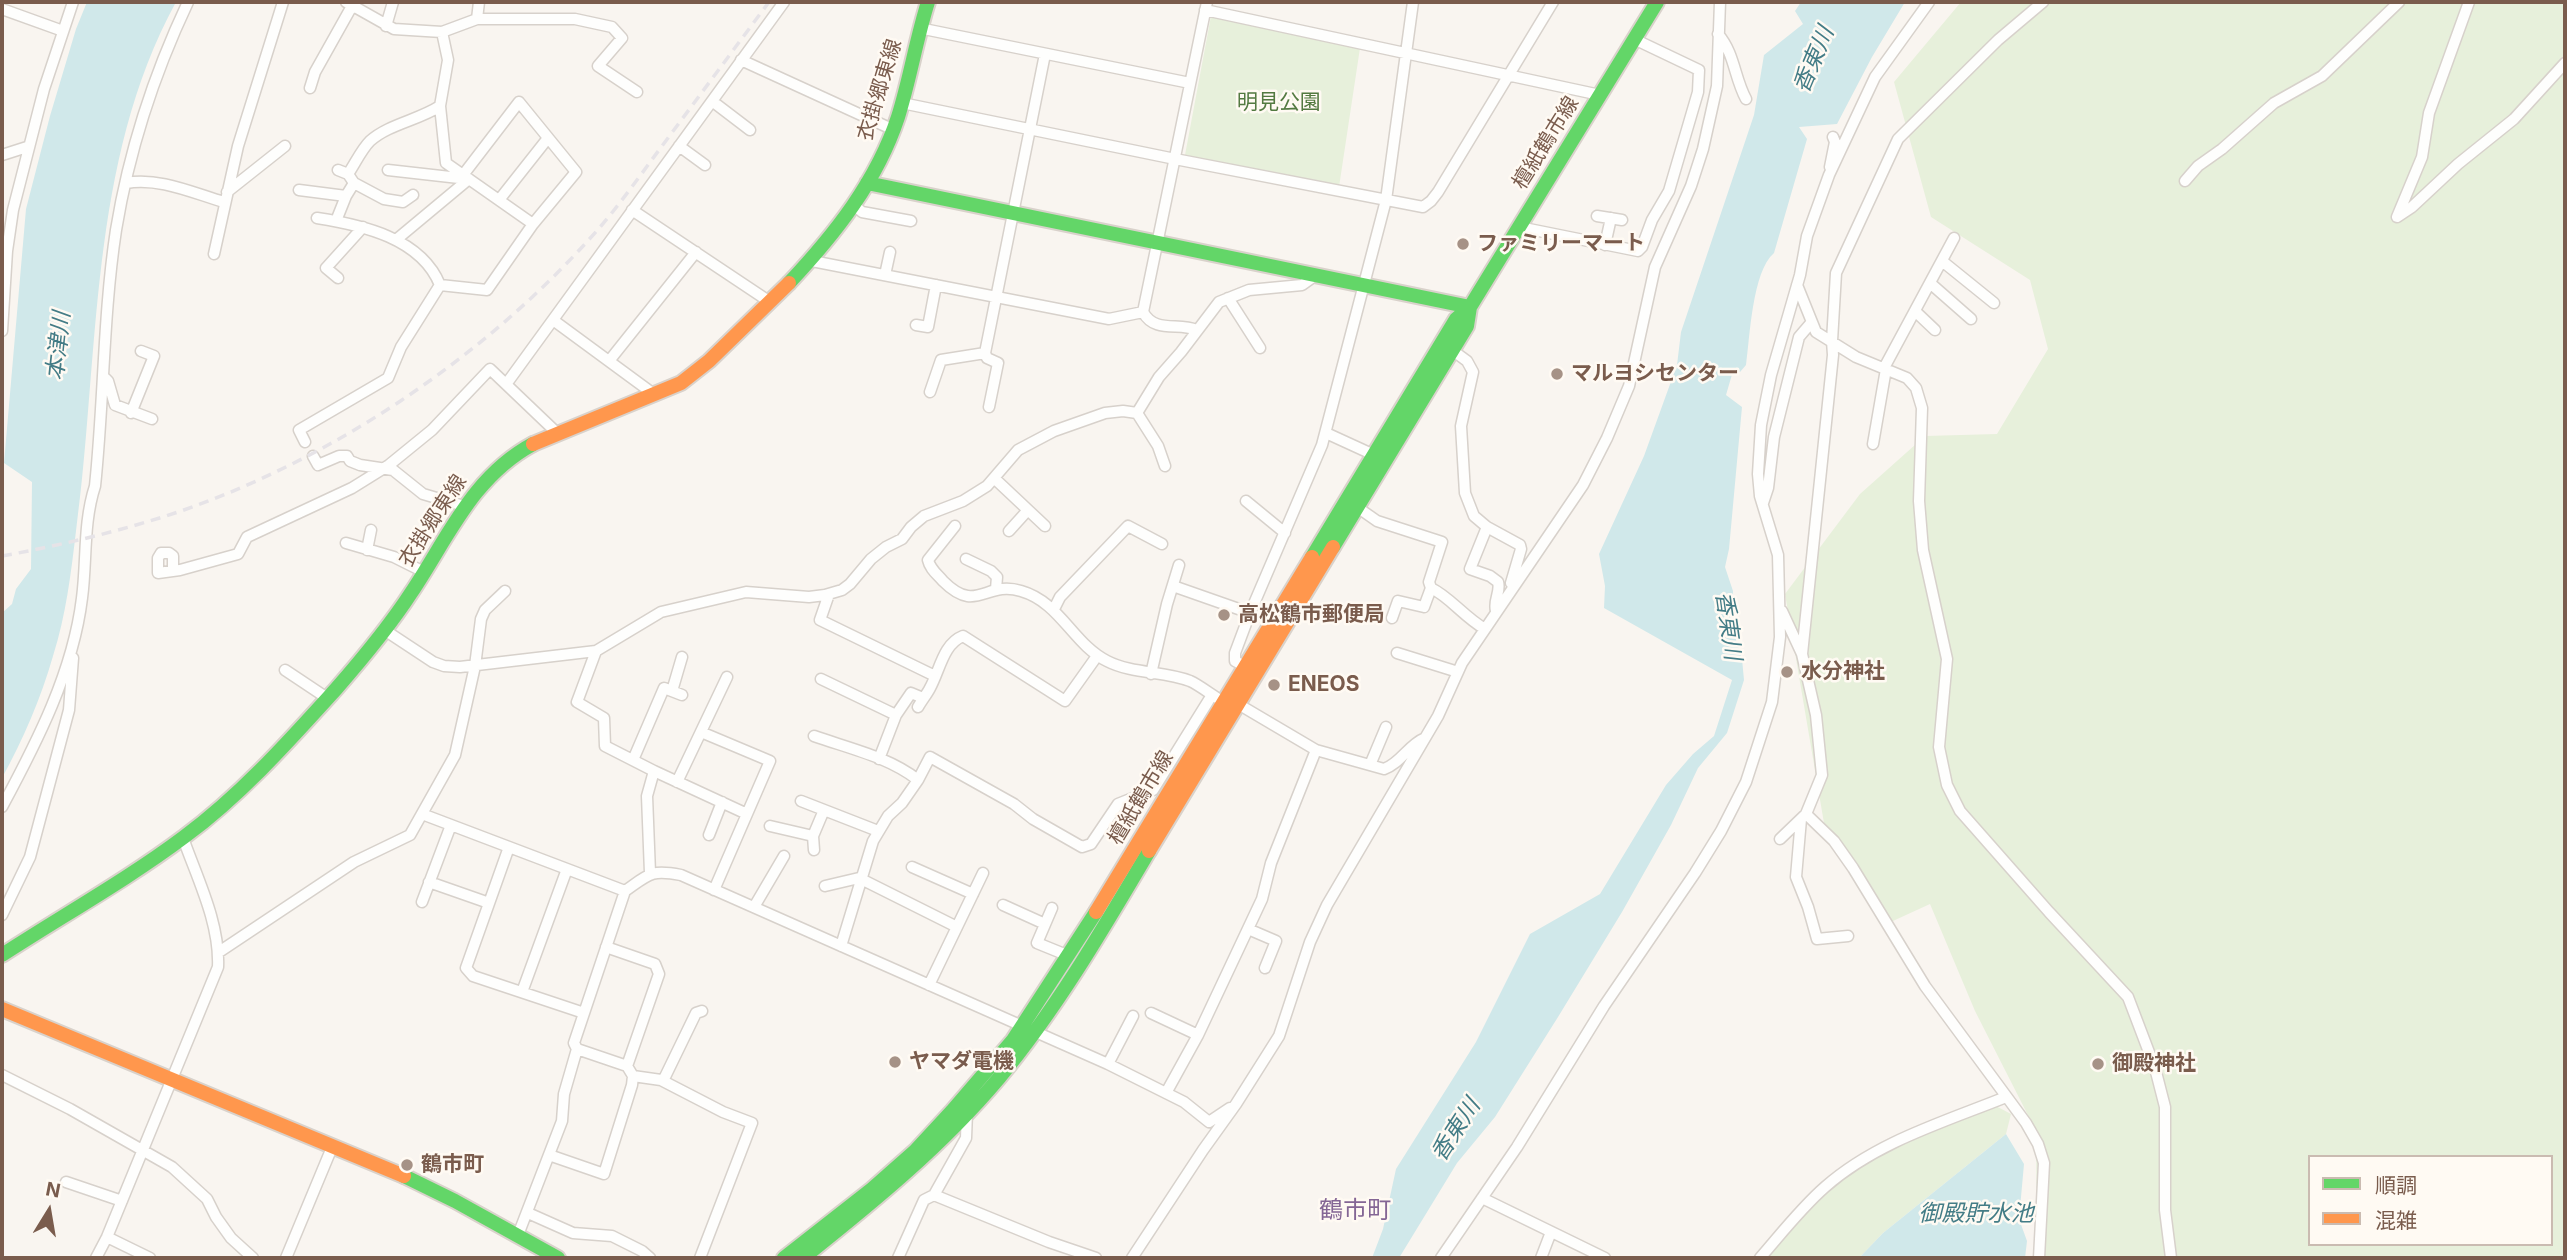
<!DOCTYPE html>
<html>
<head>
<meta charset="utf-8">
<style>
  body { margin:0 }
  #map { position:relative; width:2567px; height:1260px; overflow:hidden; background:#f9f5f0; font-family:Inter,"Noto Sans JP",sans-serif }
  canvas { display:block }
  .frame { position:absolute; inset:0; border:4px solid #7a5c4d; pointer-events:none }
  .legend { position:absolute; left:2308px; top:1155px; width:245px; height:91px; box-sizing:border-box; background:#fffaf3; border:2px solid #cabbb1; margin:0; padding:9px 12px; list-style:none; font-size:21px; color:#7a5c4d }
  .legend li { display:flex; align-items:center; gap:14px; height:35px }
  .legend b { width:35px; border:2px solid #cabbb1 }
  .north { position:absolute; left:14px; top:1176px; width:70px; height:70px; -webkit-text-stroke:5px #fffaf3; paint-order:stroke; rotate:11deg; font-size:19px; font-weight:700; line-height:28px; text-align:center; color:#7a5c4d }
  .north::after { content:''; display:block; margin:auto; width:24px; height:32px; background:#7a5c4d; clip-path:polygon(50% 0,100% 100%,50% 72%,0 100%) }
</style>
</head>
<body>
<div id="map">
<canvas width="2567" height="1260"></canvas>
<div class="frame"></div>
<ul class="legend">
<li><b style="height:9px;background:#63d668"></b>順調</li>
<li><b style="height:9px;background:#ff974d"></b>混雑</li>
</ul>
<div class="north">N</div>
</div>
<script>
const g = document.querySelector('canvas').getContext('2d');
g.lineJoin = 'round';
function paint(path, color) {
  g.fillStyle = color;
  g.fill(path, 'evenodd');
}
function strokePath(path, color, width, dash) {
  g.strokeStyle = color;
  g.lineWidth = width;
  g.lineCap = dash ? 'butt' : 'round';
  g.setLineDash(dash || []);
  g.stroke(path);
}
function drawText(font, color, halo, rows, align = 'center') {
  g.font = font + ' Inter,"Noto Sans JP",sans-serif';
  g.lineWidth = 5;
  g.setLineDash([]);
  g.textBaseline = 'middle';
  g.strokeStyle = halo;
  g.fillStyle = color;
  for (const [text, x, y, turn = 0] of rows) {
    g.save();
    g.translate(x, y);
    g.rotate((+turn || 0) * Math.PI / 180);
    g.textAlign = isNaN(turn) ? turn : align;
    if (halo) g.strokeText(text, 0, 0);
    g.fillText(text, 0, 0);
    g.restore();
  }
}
const green = new Path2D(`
  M1961,2H2565V1258H2037L2036,1131L1975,1011L1930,904L1882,926L1825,829L1785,594L1860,494L1925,436L1997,434L2048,349L2030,280L1931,217L1894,82ZM2310,1157H2551V1244H2310Z
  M1211,16L1360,48L1339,187L1185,155Z
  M1994,1105L2011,1114L2006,1134L1883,1233L1859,1258H1764C1781,1238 1797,1215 1817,1196C1865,1150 1933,1129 1994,1105Z`);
const water = new Path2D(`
  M87,2H176C88,163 100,354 76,531C71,573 66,615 53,656C41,698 23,740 2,778V613L12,604L16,589L31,569L32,482L4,463L26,209L50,116L76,29Z
  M1801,2H1905L1872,57L1837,124L1799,127L1807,139L1774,253C1752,272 1750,337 1746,365L1740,372L1733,371L1726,395L1742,407L1729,549L1725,567L1733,591L1732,627L1742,659L1744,680L1727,733L1698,768L1671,825L1622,912L1558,1017L1495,1117L1457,1163L1399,1258H1372L1383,1229L1396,1169L1476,1042L1530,934L1600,894L1666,785L1693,754L1714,736L1732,680L1604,608L1605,586L1599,554L1644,456L1677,365L1681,332L1754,115L1764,55L1803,24L1795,11Z
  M2006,1134L2024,1164L2019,1219L2027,1241L2025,1258H1859L1883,1233Z`);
const street = new Path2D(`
  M346,2L394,29L442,32L448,60L440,106L446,163L533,224
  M2469,2L2429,113L2422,157L2397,217L2412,207L2458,164L2514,119L2565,63
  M2,9L63,31
  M1205,10L1600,95
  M477,19H575L612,27L622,38L598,66L637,92
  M386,26L393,2
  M919,28L1190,83
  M442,32L477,19L479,2
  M1718,34C1735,54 1734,77 1746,99
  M741,60L894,130
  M310,88L315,72L352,6
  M712,101L750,130
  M902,103L1175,159L1423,207L1431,201L1438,192L1553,2
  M679,146L705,165
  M2,155L27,147
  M1830,167L1835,142L1833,137
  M338,170L348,174
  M388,170L459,178L463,175L519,102L576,172L533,224L487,290L440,285
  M2185,181L2198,166L2222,149L2274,103L2322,76L2399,2
  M126,183C159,177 193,193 224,202
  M354,183L384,199L403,202L413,195
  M299,190L346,196
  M227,192L285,146
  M499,200L548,138
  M853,204L862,212L911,221
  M632,210L770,302
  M1597,216L1622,220
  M336,221L346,196L354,183L348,174C355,164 361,150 370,141C389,124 419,120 440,106
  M1519,227L1638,251L1642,247L1652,220L1669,191L1698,92L1699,70L1634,39
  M397,239L469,179
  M1605,245L1611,218
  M214,254L238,146L283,2
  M812,261L1109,319L1143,312L1207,2
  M1942,261L1994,303
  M885,275L890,252
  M338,278L326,268L363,227
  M1930,283L1971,319
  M1797,285L1816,332L1856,357L1907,378L1916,388L1922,408L1919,501L1923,550L1947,659L1939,747L1947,785L1960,811L2049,912L2128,997L2155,1068L2165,1107V1210L2171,1258
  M1228,298L1260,348
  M1915,311L1935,330
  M1143,312C1155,334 1179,322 1196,330
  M553,320L655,395
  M916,325L928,327L936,285
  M2,331L7,251L13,210L44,89L73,2
  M1452,350L1467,361L1473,372L1461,426L1465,493L1474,516L1487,527L1520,545L1521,549L1511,583
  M609,361L696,252
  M1884,368L1954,238
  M103,376L108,381L115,405L152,419
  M507,383L784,2
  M930,392L941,360L985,353
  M989,407L998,363L987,358L985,353L1045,54
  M131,413L154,356L141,351
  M1137,413L1158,446L1165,466
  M1326,433L1374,455
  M305,442L299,430L388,378L401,347L440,285C421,238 362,225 317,218
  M1873,444L1886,369
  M313,456L318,465L339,456H347L350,461L360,465L393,470L423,494L464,506
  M994,478L1045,526
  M1246,501L1285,533
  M1763,503L1768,488L1774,437L1799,337L1811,323
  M1357,507L1377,521L1442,542L1429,582L1431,588C1450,597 1464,617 1485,629
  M955,526L928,560C930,569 937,574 943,581C977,615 985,580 1021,591C1060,602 1073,644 1107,661C1132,674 1164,671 1190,681C1199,685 1209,693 1217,698
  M1487,527L1470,569L1490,576L1498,582C1501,592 1493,600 1496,611
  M1009,531L1028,510
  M346,543L394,557L424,572
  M367,550L371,530
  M966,559L991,571L997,577L996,589
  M173,571V556L169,553H161L158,558V573L180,570L238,554L247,537L352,488L389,465L432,430L490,369L556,432
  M1173,586L1250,613
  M829,594L820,620L935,676
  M1054,609L1060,597L1128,526L1162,544
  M1392,618L1398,601L1424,607L1431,588
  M383,629L433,662L444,666L460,667L596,651L661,612L746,592L809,597L825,595L842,590L850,584L871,559L886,547L902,539L911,527L924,516L963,501L987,486L1018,450L1054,431L1105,413L1123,411L1137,413L1159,377L1181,352L1219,302L1249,290L1302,285L1316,275
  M596,651L577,702L604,718L605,746L654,771L647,796L650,873
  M1397,653L1458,672
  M1802,654L1833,355L1832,341L1836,273L1898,139L1998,40L2043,2
  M1248,668L1235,661V653L1250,613L1322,445L1386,200L1413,2
  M285,670L327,698
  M1151,674L1167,604L1179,565
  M821,679L896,715
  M672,691L682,657
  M1233,701L1316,750L1384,769C1401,763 1408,745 1425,738
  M918,707C922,700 927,694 930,688C940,670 943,644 963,636L1065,701L1097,656
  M701,732L770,761L714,890
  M814,736C848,748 889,757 918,780
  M879,759L896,715L911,693L923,698
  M633,760L664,688L682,695
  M1370,765L1386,727
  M654,771L747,814
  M677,782L727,677
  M801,801L878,831
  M2,807C37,742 73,672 82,598C87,560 83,523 95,486C104,401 103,315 116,230C129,151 154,74 188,2
  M422,814L625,891C649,874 651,869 681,875L1108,1064L1184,1102L1209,1122L1230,1108
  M1806,814L1834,841L1853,868L1925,986L2026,1123L2038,1144L2044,1163L2039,1258
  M1801,819L1796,877L1808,907L1817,939L1848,936
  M770,826L813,836
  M709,835L722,802
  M1780,839L1806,814L1822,775L1816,715L1802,654L1782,611
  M509,847L466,968L473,976L584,1013
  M814,850L813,836L824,810
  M912,867L973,894
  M429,882L489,903
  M825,886L859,878L957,927
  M422,902L451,825
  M1003,905L1045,924
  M754,907L784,856
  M1052,908L1037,943L1069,956
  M2,915L30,857L69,710L73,658
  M1248,929L1276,941L1265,968
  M841,946L873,841L888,816L902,803L918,780L930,757L1014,804L1033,819L1082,847L1091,844L1118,804L1153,790L1212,695
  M606,947L655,964L659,974L627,1066
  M219,952L354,862L410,835L455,755L475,666L481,619L485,610L505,591
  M929,985L983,873
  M522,992L567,869
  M1151,1013L1198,1035
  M1108,1064L1133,1016
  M2,1075L70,1109L172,1167L207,1199L216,1217L231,1238L253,1258
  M633,1076L661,1080L723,1112L752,1123L700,1258
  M663,1081L696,1013L702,1011
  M1166,1093L1198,1035L1262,899L1271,863L1316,750
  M549,1155L604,1174L632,1085L633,1076L627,1066L577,1049
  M66,1182L122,1201
  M934,1195L1049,1242L1096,1258
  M1482,1198L1605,1258
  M528,1213L573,1233L612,1236L642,1251L650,1258
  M518,1235L562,1121L564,1094L577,1049L574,1043L625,891
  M107,1237L150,1258
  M96,1258L107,1237L218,967C220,923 197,878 183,838
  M286,1258L333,1145
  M898,1258L924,1200L934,1195L966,1138L967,1112
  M1132,1258L1203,1150L1236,1104L1279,1036L1310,942L1327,905L1438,716L1462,663L1583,485L1607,438L1629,386L1655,267L1691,186L1703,149L1717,86L1720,2
  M1441,1258L1517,1147L1604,1006L1695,873L1721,831L1746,782L1772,702L1780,637L1778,555L1760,496L1758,474L1761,425L1771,375L1800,275L1807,236L1829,175L1875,77L1929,2
  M1541,1258L1551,1232
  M1760,1258C1781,1234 1801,1208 1825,1187C1876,1142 1944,1122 2006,1097`);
const fast = new Path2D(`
  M867,183L1470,307
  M789,283C835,234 877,181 898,117C910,79 916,40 928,2
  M1333,547L1467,326L1470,307
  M1312,557L1456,319L1470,307L1657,2
  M2,955C62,916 128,879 184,837C241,795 289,741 336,689C363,658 389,627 411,593C448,538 472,477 533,444
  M404,1176L455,1201L558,1258
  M784,1258L872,1189L915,1151L952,1111L1013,1040L1096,912
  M803,1258C872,1203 942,1146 999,1078C1057,1008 1103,929 1149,851`);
const slow = new Path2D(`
  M533,444L681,383L709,361L789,283
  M1149,851L1333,547
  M1096,912L1312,557
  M2,1009L404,1176`);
const rail = new Path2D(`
  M2,556C57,546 112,533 166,516C329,463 489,355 601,226C624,199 644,170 665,142C700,95 734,49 769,2`);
const markers = [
  [1463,244,7,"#a69286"],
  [1557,374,7,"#a69286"],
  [1224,615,7,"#a69286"],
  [1787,672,7,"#a69286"],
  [1274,685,7,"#a69286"],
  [895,1062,7,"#a69286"],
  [2098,1064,7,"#a69286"],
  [407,1165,7,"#a69286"]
];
const streetNames = [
  ["衣掛郷東線",880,90,-73],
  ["檀紙鶴市線",1546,143,-58],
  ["衣掛郷東線",433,521,-57],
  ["檀紙鶴市線",1141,798,-59]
];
const parkNames = [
  ["明見公園",1279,103]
];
const poiNames = [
  ["ファミリーマート",1477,244],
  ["マルヨシセンター",1571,374],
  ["高松鶴市郵便局",1238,615],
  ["水分神社",1801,672],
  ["ENEOS",1288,685],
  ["ヤマダ電機",909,1062],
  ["御殿神社",2112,1064],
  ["鶴市町",421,1165]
];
const waterNames = [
  ["香東川",1814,60,-67],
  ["本津川",59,346,-84],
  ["香東川",1728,626,82],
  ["香東川",1456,1130,-57],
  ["御殿貯水池",1976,1214]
];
const quarterNames = [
  ["鶴市町",1355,1211]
];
paint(green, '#e7f0db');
paint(water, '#d0e8ea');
strokePath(street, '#d7d1cb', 13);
strokePath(fast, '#d9d2cb', 18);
strokePath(slow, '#d9d2cb', 18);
strokePath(street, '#fefefd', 10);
strokePath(fast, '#63d668', 14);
strokePath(slow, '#ff974d', 14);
strokePath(rail, '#e6e3e7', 3.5, [10, 7]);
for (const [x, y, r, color] of markers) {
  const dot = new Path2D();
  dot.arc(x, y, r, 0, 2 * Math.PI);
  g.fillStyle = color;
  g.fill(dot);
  strokePath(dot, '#fffaf3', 2.5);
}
drawText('21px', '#7a5c4d', '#fffaf3', streetNames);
drawText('21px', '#537a41', '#fffaf3', parkNames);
drawText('bold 21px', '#7a5c4d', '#fffaf3', poiNames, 'left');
drawText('italic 23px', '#437c86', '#fffaf3', waterNames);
drawText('24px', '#846695', '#fffaf3', quarterNames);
</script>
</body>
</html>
